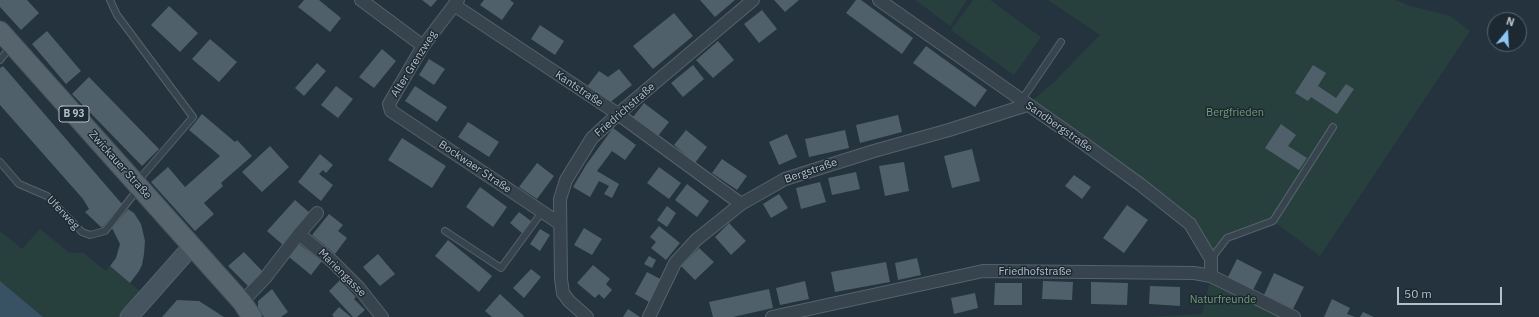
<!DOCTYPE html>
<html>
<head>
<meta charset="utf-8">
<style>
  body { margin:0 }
  #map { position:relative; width:1539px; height:317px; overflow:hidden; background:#24333d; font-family:"IBM Plex Sans",sans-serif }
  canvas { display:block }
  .north { position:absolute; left:1487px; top:12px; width:40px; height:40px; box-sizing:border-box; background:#1d2932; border:1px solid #59656e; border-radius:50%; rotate:18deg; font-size:11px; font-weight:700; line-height:16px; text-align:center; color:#b4bfc8 }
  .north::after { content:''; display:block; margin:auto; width:14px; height:18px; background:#8cc6f5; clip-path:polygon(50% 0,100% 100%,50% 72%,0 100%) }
  .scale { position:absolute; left:1397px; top:287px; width:105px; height:18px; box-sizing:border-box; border:2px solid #b4bfc8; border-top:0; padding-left:5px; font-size:12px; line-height:14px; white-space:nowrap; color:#b4bfc8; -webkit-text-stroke:3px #1d2932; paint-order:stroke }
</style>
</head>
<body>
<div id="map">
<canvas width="1539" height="317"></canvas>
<div class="north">N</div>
<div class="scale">50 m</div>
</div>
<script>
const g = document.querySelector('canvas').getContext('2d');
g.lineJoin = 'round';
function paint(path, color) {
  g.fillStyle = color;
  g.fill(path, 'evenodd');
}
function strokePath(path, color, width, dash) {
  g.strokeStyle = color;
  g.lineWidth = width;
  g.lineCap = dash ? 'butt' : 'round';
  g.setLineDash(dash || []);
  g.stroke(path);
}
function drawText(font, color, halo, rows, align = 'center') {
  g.font = font + ' "IBM Plex Sans",sans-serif';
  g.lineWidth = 3;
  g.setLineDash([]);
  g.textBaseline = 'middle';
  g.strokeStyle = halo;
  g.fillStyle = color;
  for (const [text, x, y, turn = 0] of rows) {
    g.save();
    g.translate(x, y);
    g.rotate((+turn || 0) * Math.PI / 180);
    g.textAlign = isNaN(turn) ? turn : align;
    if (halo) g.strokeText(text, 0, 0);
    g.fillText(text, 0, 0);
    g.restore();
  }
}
const green = new Path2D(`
  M915,0H967L950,26Z
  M973,0H990L1041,37L1014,75L951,30Z
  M1048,0H1396L1410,6L1450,16L1470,31L1320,256L1273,221L1227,238L1211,259L1190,224L1027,105L1053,83L1100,35Z
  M40,229L70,253H84L106,271L110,266L147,297L129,317H43L0,281V231L22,249Z
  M1211,276L1281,317H1146L1202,314Z`);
const water = new Path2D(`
  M0,281L43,317H0Z`);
const building = new Path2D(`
  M0,0H27L39,13L21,30L0,7Z
  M304,0H319L341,18L330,32L298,7Z
  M422,0H437L431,7Z
  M484,0H510L514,3L502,20L480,5Z
  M700,0H735L715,17Z
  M774,0H799L785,12Z
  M856,0H861L913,38L902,54L846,13Z
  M169,6L198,33L180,52L151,25Z
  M762,10L777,29L759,43L744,24Z
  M674,13L693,36L653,69L633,46Z
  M540,25L564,41L555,55L531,39Z
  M47,31L81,71L66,84L32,44Z
  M210,39L237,62L219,82L192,59Z
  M718,41L734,60L713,78L696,60Z
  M926,46L987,90L975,107L913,63Z
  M382,49L396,61L374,88L359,77Z
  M429,59L445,69L434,85L419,75Z
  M317,63L326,71L304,96L295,88Z
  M693,65L704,79L683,97L671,83Z
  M1313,65L1326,73L1318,86L1336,98L1346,84L1354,89L1337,114L1311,97L1308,101L1295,93Z
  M3,66L122,204L102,228L85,212L89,209L83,199L0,105V68Z
  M619,69L632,85L608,104L586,88L599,71L608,77Z
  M89,77L159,149L142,166L72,94Z
  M336,86L353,99L338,118L321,105Z
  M415,86L447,107L437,122L405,101Z
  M644,103L669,122L658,136L633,117Z
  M202,114L235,142L237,140L252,156L221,183L223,186L204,203L214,214L195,231L151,182L168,167L185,187L220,156L189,130Z
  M898,115L902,132L860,143L856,125Z
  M468,122L499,142L489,157L458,137Z
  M1281,124L1296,135L1288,146L1307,158L1299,170L1265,148Z
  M613,128L636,145L625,160L612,151L597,171L619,184L612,198L604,194L609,186L599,181L590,197L573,187L586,165Z
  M686,130L707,147L695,163L674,145Z
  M845,130L849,148L809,157L805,139Z
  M787,134L797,157L779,165L769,142Z
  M402,138L446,166L432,188L388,160Z
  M270,146L289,167L262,192L242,172Z
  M972,149L980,181L952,188L944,156Z
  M320,154L333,165L326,173L323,170L319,174L333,185L321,201L298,182Z
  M722,159L747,176L737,190L712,173Z
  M904,162L909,191L885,196L879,166Z
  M537,163L554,176L537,199L519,187Z
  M659,167L681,183L669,199L647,183Z
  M856,172L860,189L832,195L828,178Z
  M1074,175L1091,187L1082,199L1065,186Z
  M820,182L826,202L801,209L796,188Z
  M687,184L709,201L697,217L675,200Z
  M480,187L507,207L493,227L466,207Z
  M779,194L788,208L771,218L763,204Z
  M295,200L310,213L283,245L267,231Z
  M1127,205L1148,220L1124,253L1103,238Z
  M667,206L676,213L667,227L657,220Z
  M128,209L134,213L141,224L145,241L144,254L142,265L139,271L130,283L110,266L116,258L120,244L112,228Z
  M519,212L531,221L522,233L510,223Z
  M329,214L343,225L338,231L347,238L335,254L312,235Z
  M729,223L746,241L731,255L715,237Z
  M659,226L680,243L666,260L651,248L656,242L650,237Z
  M584,228L602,239L592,255L574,245Z
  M540,229L550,235L540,251L530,244Z
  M448,240L492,276L479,292L435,256Z
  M299,244L322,261L311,275L289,257Z
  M699,248L714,262L695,280L681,266Z
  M244,252L264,273L249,287L228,266Z
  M378,254L395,274L380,286L363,267Z
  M649,256L656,260L652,268L644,264Z
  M917,258L921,275L898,280L895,263Z
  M1237,259L1262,272L1253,290L1228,277Z
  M886,262L890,282L835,292L831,272Z
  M593,265L610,279L606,284L612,290L604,299L599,294L595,298L577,283Z
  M531,269L541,277L524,298L513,288Z
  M647,272L664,281L651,303L635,294Z
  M1274,273L1304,287L1293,309L1264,295Z
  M340,280L356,297L354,299L365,310L357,317H353L329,291Z
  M805,281L809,299L780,305L776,288Z
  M1043,281L1073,282L1072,300L1042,299Z
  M1091,282L1128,283L1127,305L1091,304Z
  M995,283H1022V305H994Z
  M1150,286L1180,287V306L1149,304Z
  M272,289L288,312L281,317H264L258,310V301Z
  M769,289L773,308L733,317H713L709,302Z
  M975,293L978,308L954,314L951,298Z
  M500,294L524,316L523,317H492L485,311Z
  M1332,299L1350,308L1347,314L1355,317H1324Z
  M177,300L199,301L224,317H162Z
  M339,307L351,317H334L332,315Z
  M628,309L640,317H623Z
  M1363,312L1374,317H1360Z`);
const service = new Path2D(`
  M110,0L117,15L193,117L137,182
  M0,60L11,46
  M1021,101L1061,42
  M0,162L19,184L47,196L82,232L90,235L105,231L138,189
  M445,231L501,268L542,212
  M1211,259L1227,238L1273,221L1333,127`);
const minor = new Path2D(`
  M361,0L423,46
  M458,0L423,46L389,104L391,111L559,223
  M879,0L1083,143L1141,185L1190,224L1211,259V276
  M454,5L618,114L741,204
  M299,234L332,261L359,288L382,317
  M242,302L265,278L299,234L317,213
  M587,317L569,301L563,293L561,279L560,199L566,180L592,138L618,114L753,0
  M649,317L675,263L696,240L741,204L785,179L874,151L949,130L1027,105
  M772,317L983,271L1194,273L1211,276L1294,317`);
const secondary = new Path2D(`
  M129,317L192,246`);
const primary = new Path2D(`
  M0,31L242,302L252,317`);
const shields = [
  [74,114,30]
];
const shieldNames = [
  ["B 93",74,114]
];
const streetNames = [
  ["Alter Grenzweg",414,64,-58],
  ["Kantstraße",579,89,34],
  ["Friedrichstraße",625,110,-41],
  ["Sandbergstraße",1059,127,35],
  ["Zwickauer Straße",120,165,48],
  ["Bockwaer Straße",475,167,34],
  ["Bergstraße",811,171,-19],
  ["Uferweg",63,213,46],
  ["Friedhofstraße",1035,272],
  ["Mariengasse",342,273,45]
];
const parkNames = [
  ["Bergfrieden",1235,113],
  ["Naturfreunde",1223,300]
];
paint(green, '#27403e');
paint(water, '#395263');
paint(building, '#4f606a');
strokePath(service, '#56626b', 8);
strokePath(minor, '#56626b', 14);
strokePath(secondary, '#56626b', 19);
strokePath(primary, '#445059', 21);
strokePath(service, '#38444d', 6);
strokePath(minor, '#38444d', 12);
strokePath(secondary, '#465460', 17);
strokePath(primary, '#56646d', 19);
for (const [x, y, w] of shields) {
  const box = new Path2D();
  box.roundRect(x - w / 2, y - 8, w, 16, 3);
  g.fillStyle = '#1d2932';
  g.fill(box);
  strokePath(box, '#b4bfc8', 1);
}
drawText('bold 10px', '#b4bfc8', null, shieldNames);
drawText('11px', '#b4bfc8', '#1d2932', streetNames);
drawText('11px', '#739d75', '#1d2932', parkNames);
</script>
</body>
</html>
